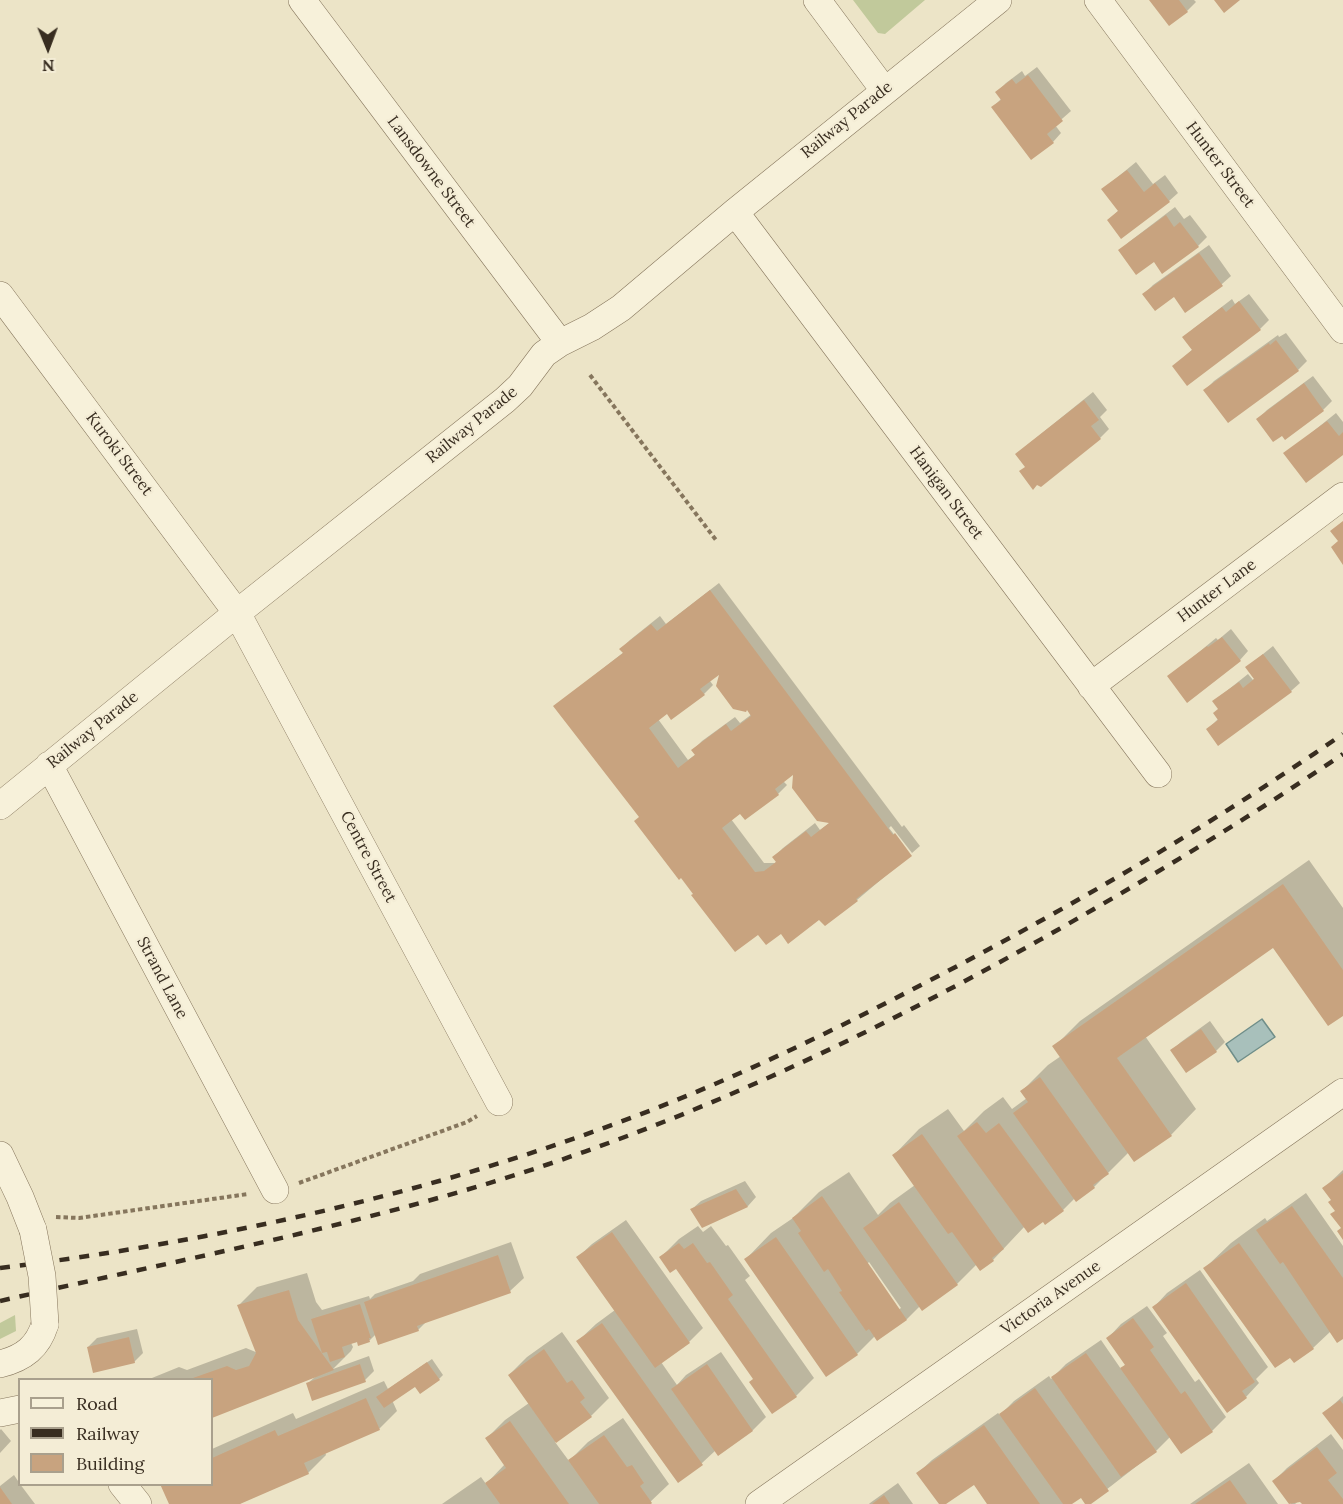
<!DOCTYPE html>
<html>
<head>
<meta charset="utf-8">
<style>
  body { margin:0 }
  #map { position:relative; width:1343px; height:1504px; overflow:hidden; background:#ece4c7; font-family:Lora,serif }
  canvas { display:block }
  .legend { position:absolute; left:18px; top:1378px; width:195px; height:108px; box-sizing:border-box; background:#f4edd6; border:2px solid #a9a08d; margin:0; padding:8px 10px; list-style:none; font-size:18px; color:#382d20 }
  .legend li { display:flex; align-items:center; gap:12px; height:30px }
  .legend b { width:30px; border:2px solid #a9a08d }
  .north { position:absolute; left:18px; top:18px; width:60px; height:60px; -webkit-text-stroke:4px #f4edd6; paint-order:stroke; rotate:179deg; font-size:16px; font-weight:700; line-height:24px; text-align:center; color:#382d20 }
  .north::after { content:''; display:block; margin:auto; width:21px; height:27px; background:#382d20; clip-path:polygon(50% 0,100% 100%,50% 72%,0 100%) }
</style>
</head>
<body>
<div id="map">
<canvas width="1343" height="1504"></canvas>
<ul class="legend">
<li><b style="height:8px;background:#f7f1da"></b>Road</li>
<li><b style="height:8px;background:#382d20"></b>Railway</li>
<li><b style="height:16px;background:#c8a37f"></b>Building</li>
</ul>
<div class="north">N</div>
</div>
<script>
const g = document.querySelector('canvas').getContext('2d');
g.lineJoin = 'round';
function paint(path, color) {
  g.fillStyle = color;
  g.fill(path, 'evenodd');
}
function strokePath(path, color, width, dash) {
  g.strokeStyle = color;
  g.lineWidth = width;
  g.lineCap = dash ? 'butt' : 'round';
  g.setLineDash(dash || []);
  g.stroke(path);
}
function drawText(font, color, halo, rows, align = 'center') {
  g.font = font + ' Lora,serif';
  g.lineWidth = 4.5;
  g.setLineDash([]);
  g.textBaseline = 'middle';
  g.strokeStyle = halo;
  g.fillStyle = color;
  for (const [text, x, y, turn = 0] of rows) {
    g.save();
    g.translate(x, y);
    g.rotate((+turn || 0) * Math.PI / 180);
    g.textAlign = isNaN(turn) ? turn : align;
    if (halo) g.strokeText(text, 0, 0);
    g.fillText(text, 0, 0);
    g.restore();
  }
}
const green = new Path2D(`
  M853,0H925L885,34L878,33Z
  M15,1315L16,1331L0,1339V1323Z`);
const water = new Path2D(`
  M1262,1019L1275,1037L1238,1062L1226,1044Z`);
const shadow = new Path2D(`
  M1151,0H1194L1196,2L1187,11Z
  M1037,67L1071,111L1055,125L1061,133L1053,142L993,107L1002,98L997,92L1006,83L1022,71L1025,76Z
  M1136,162L1153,184L1165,175L1178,193L1169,201L1109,220L1119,210L1103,189Z
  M1175,207L1184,219L1190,215L1207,237L1198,246L1154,260L1120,251L1129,242Z
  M1209,245L1231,276L1222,284L1186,311L1174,295L1144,294L1153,285Z
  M1249,294L1269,320L1260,329L1187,384L1174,366L1193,349V329L1232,299L1235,304Z
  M1286,333L1307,361L1298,370L1205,390L1214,381L1278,335L1279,337Z
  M1313,376L1332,401L1323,410L1285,438L1282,434L1258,419L1267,410Z
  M1093,392L1107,410L1100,417L1109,429L1100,438L1026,466V446Z
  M1336,413L1343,422V453L1285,454Z
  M719,583L902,827L904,825L920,846L912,853L891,826L889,828L910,855L857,900L820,918L781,932L758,933L695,894L640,817L555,706L624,652L621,649L630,640L660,616L666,624ZM722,671L752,714L740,723L735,717L702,741L693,750L696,754L688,760L658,719L667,712L704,694L713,685L710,681ZM795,772L831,822L820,830L815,823L783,848L774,857L777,861L775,863H764L731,819L741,812L778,794L787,785L783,781Z
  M1231,629L1248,651L1240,660L1169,677L1216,638L1218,640Z
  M1273,646L1300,683L1291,691L1208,729L1219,718V708L1214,701L1248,674L1253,680L1255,678L1247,667Z
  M1309,860L1343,908V1014L1273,946L1145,1036L1196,1109L1171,1135L1129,1152L1094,1187L1075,1198L1063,1210L1025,1226L993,1260L977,1264L957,1284L922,1309L920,1306L907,1319L875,1336L857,1354L746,1259L771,1233L793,1218L819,1192L849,1172L878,1215L890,1203L915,1185L894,1155L919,1129L948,1109L964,1131L984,1111L1003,1097L1012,1109L1027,1098L1022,1091L1048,1065L1061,1056L1054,1047L1080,1021ZM869,1262L901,1308L898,1310L867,1264Z
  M1210,1021L1225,1042L1216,1051L1187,1071L1172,1050L1181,1042Z
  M1343,1170V1238L1342,1228L1333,1200L1324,1188Z
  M745,1181L756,1197L748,1206L703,1226L692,1209L701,1201Z
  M1306,1193L1343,1246V1337L1331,1331L1313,1348L1290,1356L1205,1268L1231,1243L1265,1218L1267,1221Z
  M626,1220L703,1328L689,1342L661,1362L677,1385L686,1375L721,1352L766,1417L753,1430L718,1454L716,1450L702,1463L678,1481L578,1341L596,1324L615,1310L578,1257L592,1244Z
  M698,1226L703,1232L711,1226L726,1246L728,1245L750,1276L745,1280L814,1378L796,1396L755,1378L676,1267L661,1257L679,1239Z
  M511,1242L524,1278L510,1291L427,1321L418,1330L376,1334L370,1340L351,1343L353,1347L351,1351L333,1369L369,1356L374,1371L365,1380L307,1384L316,1376L212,1416V1380H147L179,1367L187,1370L246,1348L258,1353L239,1305L257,1287L307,1273L316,1302L322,1310L369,1296L370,1299L375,1294L413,1281L420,1274Z
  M1200,1270L1268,1367L1256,1379L1259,1383L1246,1397L1154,1307L1167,1293Z
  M1147,1306L1167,1333L1163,1336L1195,1382L1199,1379L1226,1417L1212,1431L1181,1452L1170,1437L1156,1451L1088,1504L1081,1496L1070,1504H989L974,1483L944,1504H940L918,1473L932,1460L998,1413L1000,1415L1014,1401L1049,1376L1051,1379L1066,1364L1101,1340L1121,1369L1126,1364L1108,1338L1121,1324Z
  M137,1329L143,1353L134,1362L88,1347L97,1338Z
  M562,1332L609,1398L591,1416L555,1442L569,1461L588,1442L623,1418L669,1484L648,1504H442L481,1477L486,1484L505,1464L487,1438L505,1420L529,1403L509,1375L527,1357Z
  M432,1359L443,1375L439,1379L415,1385L392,1400L397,1411L379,1429L325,1452L326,1455L308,1473L240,1503L241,1504H171L212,1484V1449L293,1413L296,1419L384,1381L388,1389Z
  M1343,1396V1438L1324,1413Z
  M1,1429L11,1441L0,1453V1430Z
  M1331,1434L1343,1450V1504H1303L1300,1500L1295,1504H1291L1274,1481L1287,1468Z
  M1249,1463L1278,1504H1190Z
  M14,1475L20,1484L35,1504H0V1486Z
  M898,1483L913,1504H869L870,1503Z`);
const building = new Path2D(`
  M1149,0H1179L1188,12L1169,26Z
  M1214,0H1240L1224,13Z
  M1028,75L1063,121L1047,134L1054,143L1031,160L991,107L1001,100L995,92L1012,79L1016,84Z
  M1127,170L1144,192L1155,183L1170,202L1121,239L1107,220L1118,211L1101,189Z
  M1166,215L1174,227L1180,222L1199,247L1162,274L1154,262L1136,275L1118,250Z
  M1199,253L1223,286L1185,313L1174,297L1155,311L1142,294Z
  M1239,301L1261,330L1187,386L1172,366L1192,350L1182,337L1222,307L1226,312Z
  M1276,340L1299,371L1228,423L1203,390L1269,343L1270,345Z
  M1304,383L1324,411L1285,440L1282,436L1273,442L1256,419Z
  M1084,400L1099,420L1091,426L1101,439L1041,487L1037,485L1033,490L1019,471L1025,467L1015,454Z
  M1327,421L1339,436L1343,432V455L1306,483L1283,453Z
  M1343,521V565L1331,547L1338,541L1330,531Z
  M710,590L893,835L895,833L912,856L856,899L858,901L825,926L819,920L788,944L781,934L766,945L758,935L735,952L691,895L693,894L681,878L679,880L634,821L639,817L553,706L623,653L619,649L651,624L657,631ZM719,675L716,686L733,709L746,712L747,710L751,716L731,731L726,724L691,750L695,755L678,768L649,728L667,714L671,720L705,695L700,689ZM793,775L792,788L817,821L829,823L811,837L806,831L772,857L776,862L764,871L755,872L722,828L740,814L745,820L779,795L775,789Z
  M1222,637L1241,661L1187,703L1167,676L1207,646L1208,647Z
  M1263,654L1292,692L1218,746L1206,729L1218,720L1213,713L1218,709L1212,701L1239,682L1243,688L1254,679L1245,667Z
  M1283,884L1343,970V1016L1328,1026L1273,948L1117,1058L1172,1136L1134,1162L1052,1046Z
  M1201,1029L1217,1052L1186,1073L1170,1050Z
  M1040,1077L1109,1174L1093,1185L1095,1188L1076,1202L1013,1113L1028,1102L1020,1091Z
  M977,1122L986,1133L999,1123L1064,1211L1045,1225L1043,1222L1028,1233L957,1136Z
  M922,1134L1004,1249L992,1258L994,1261L980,1271L952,1232L948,1234L892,1155Z
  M1343,1173V1240L1337,1231L1341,1228L1330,1214L1335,1211L1328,1202L1331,1200L1322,1188Z
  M736,1189L748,1207L702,1228L690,1209Z
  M822,1196L907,1320L877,1341L869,1329L866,1331L839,1292L842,1291L828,1269L824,1272L798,1233L801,1231L792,1218Z
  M899,1202L958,1285L922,1311L863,1228Z
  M1292,1206L1343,1278V1339L1337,1343L1283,1262L1280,1264L1256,1230Z
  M612,1232L690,1343L655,1368L576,1257Z
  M776,1237L858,1355L826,1377L744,1259Z
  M679,1243L684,1249L693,1243L707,1263L710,1262L733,1295L728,1299L797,1397L772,1414L749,1382L753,1379L676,1269L670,1273L659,1257Z
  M1239,1243L1314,1349L1294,1363L1290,1358L1275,1368L1203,1268Z
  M498,1255L511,1293L417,1326L419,1331L378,1345L364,1302Z
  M1186,1283L1255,1382L1242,1391L1247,1398L1227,1413L1152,1307Z
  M289,1290L298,1320L334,1370L212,1418V1380L190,1379L227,1366L236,1370L249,1366L256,1353L237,1305Z
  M360,1304L371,1338H369L370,1342L358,1346L357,1342L342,1347L345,1357L330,1362L327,1352L322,1353L311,1319Z
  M1133,1318L1154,1347L1150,1350L1181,1394L1185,1391L1213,1432L1181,1454L1120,1368L1125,1365L1106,1338Z
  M602,1323L703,1465L678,1483L576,1341Z
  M129,1337L135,1363L93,1373L87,1347Z
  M544,1349L567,1383L572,1380L585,1398L580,1402L592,1417L556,1443L508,1375Z
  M1086,1353L1157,1452L1121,1477L1051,1377Z
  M427,1362L440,1380L420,1394L415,1387L384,1408L376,1397Z
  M360,1364L366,1382L312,1401L306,1383Z
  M707,1364L753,1431L718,1456L671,1389Z
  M1035,1388L1109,1491L1091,1504H1085L1081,1498L1072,1504H1063L999,1414Z
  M366,1398L380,1430L304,1463L309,1474L240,1504H169L160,1484H212V1458L275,1430L278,1436Z
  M1340,1400L1343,1404V1440L1322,1413Z
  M510,1421L569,1504H500L485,1483L506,1468L485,1438Z
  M984,1425L1040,1504H987L974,1485L946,1504H939L916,1473Z
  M604,1435L627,1467L632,1465L644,1483L640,1486L652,1503L651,1504H599L568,1460Z
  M1317,1447L1337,1473L1328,1480L1343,1499V1504H1302L1300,1502L1289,1504L1272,1481Z
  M1230,1480L1247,1504H1195Z
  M0,1487L12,1504H0Z
  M884,1495L890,1504H872Z`);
const path = new Path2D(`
  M590,375L716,540
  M299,1183L467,1122L477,1116
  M56,1217L79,1218L248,1194`);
const minor = new Path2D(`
  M302,0L560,343
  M817,0L884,90
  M1098,0L1343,330
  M735,212L1158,774
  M0,295L237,613L499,1102
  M1091,686L1343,496
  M49,765L275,1190
  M0,806L237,613L505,400L520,386L544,354L560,343L592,327L621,308L735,212L998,0
  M0,1155L20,1197L33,1230
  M0,1364C24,1358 38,1347 45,1324
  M0,1413L20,1409
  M122,1484L138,1504
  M759,1504L1343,1092`);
const rail = new Path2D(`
  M0,1268C211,1242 421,1196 620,1122C723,1084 823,1036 921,985C1066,910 1208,827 1343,734
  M0,1301C183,1259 370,1224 549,1164C739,1100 920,1010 1094,909C1179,860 1262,809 1343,754`);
const minorBridge = new Path2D(`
  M33,1230L42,1276L45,1324`);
const streetNames = [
  ["Railway Parade",847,120,-39],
  ["Hunter Street",1220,165,53],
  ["Lansdowne Street",431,172,53],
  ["Railway Parade",472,425,-39],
  ["Kuroki Street",119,454,53],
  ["Hanigan Street",946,493,53],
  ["Hunter Lane",1217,591,-37],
  ["Railway Parade",93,730,-39],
  ["Centre Street",368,857,62],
  ["Strand Lane",162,978,62],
  ["Victoria Avenue",1051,1298,-35]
];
paint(green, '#c1c99b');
paint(water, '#a8c0bb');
strokePath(water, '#6f8e89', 1.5);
paint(shadow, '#0003');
paint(building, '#c8a37f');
strokePath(minor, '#86765d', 28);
strokePath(path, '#86765d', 4, [4.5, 3]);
strokePath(minor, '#f7f1da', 27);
strokePath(rail, '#382d20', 4.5, [10, 10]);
strokePath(minorBridge, '#86765d', 28, []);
strokePath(minorBridge, '#f7f1da', 27);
drawText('16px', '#382d20', '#f4edd6', streetNames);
</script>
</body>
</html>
